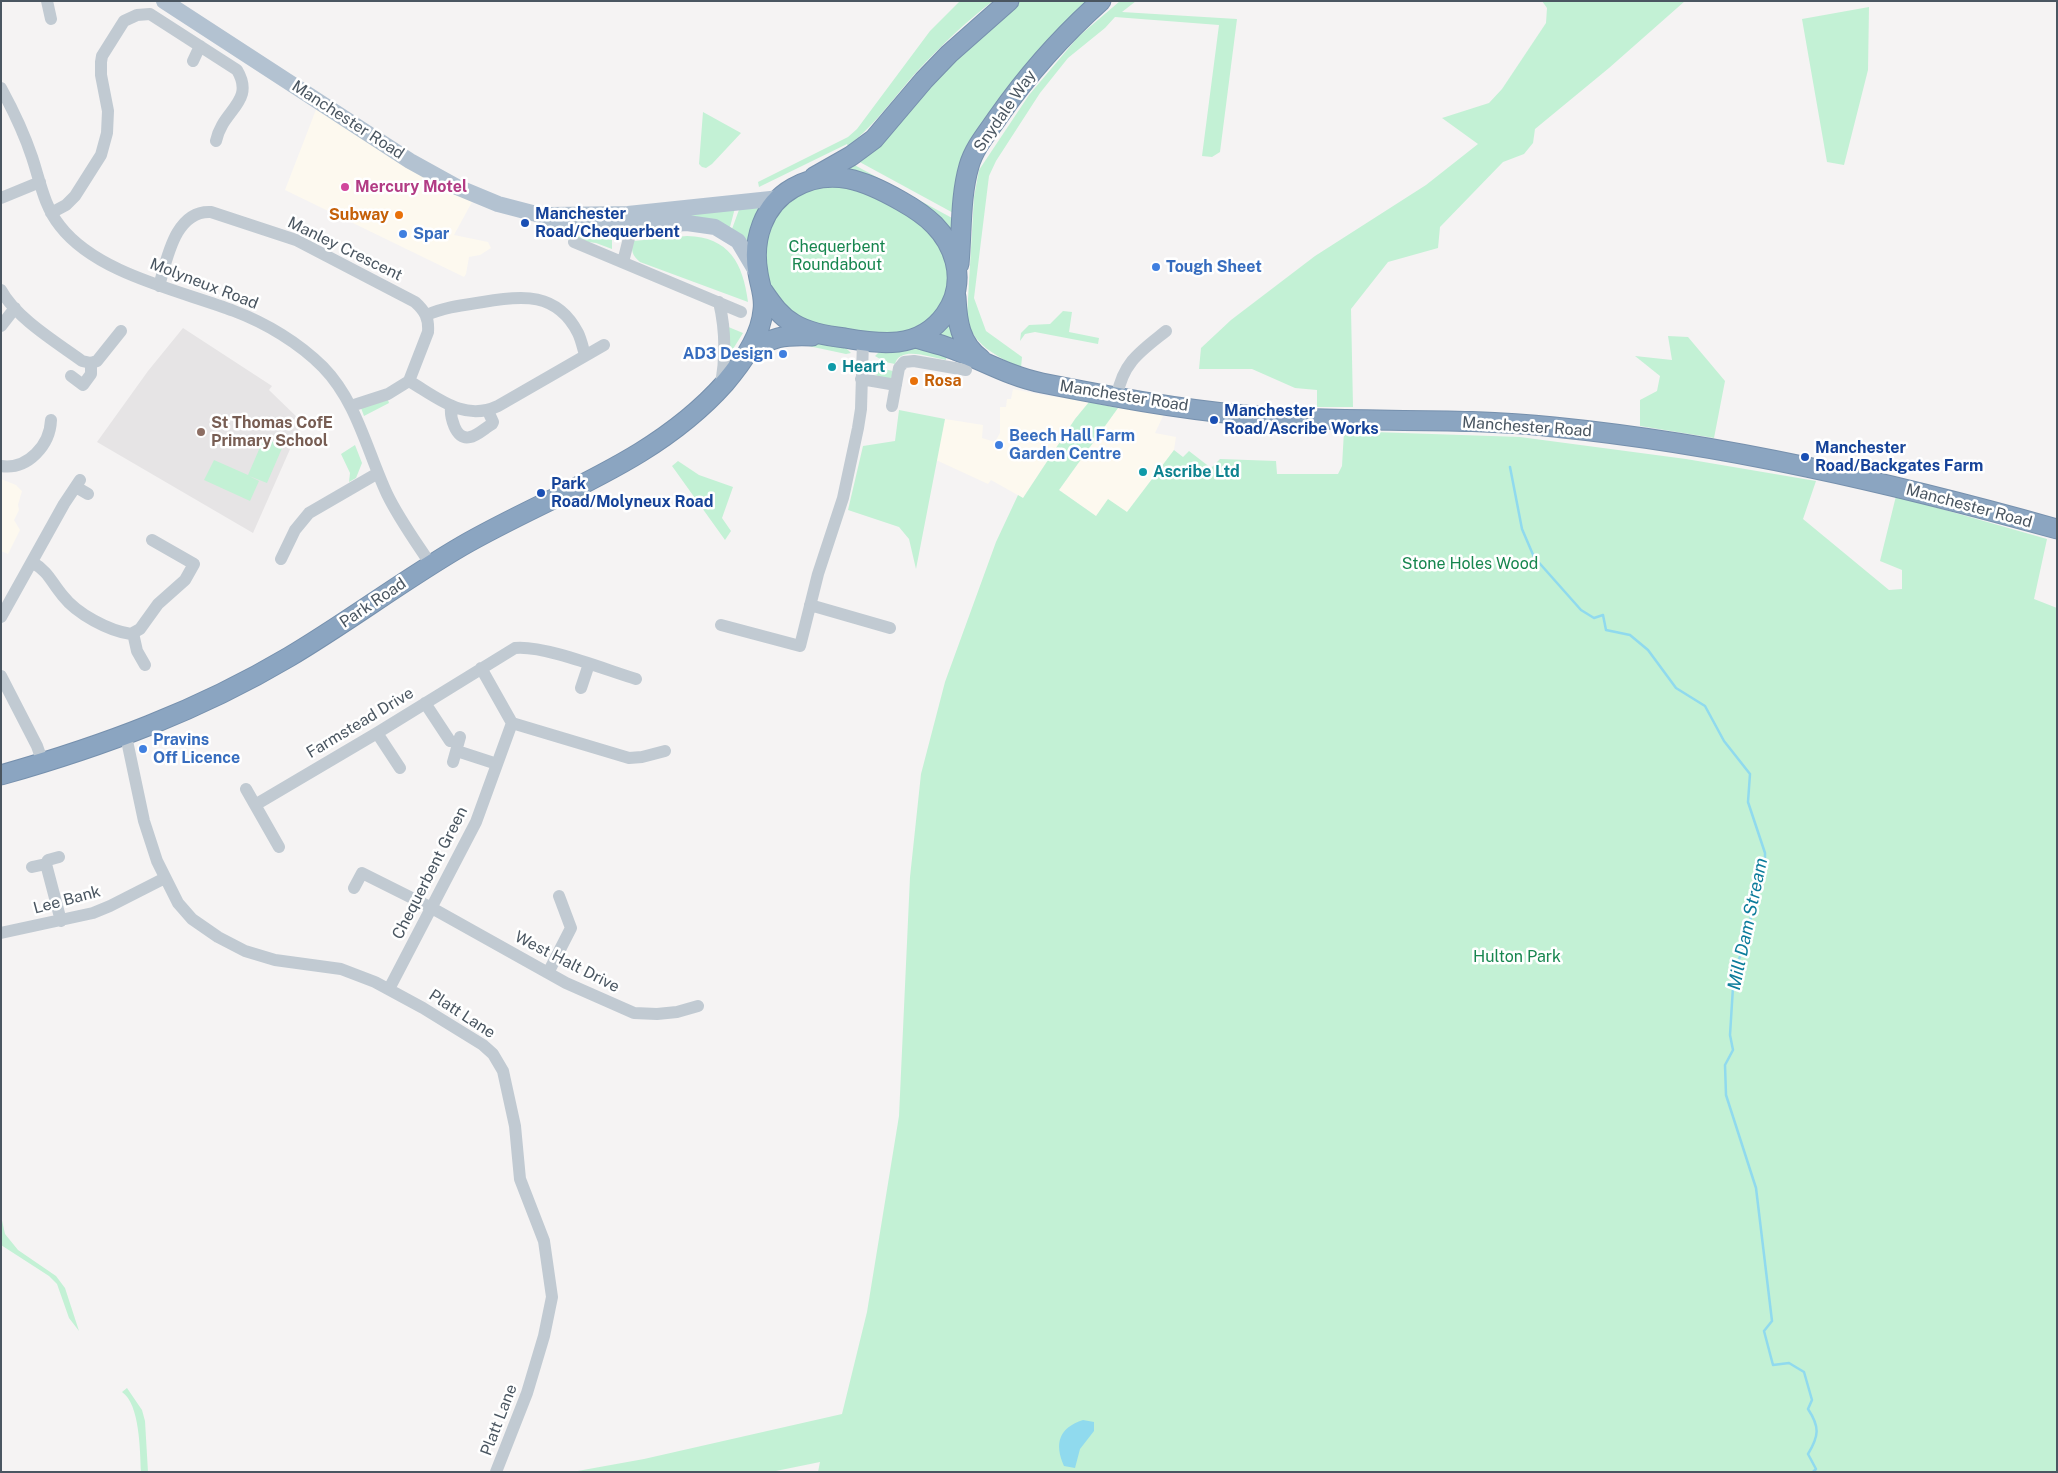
<!DOCTYPE html>
<html>
<head>
<meta charset="utf-8">
<style>
  body { margin:0 }
  #map { position:relative; width:2058px; height:1473px; overflow:hidden; background:#f5f3f3; font-family:"Public Sans",sans-serif }
  canvas { display:block }
  .frame { position:absolute; inset:0; border:2px solid #4a5661; pointer-events:none }
</style>
</head>
<body>
<div id="map">
<canvas width="2058" height="1473"></canvas>
<div class="frame"></div>
</div>
<script>
const g = document.querySelector('canvas').getContext('2d');
g.lineJoin = 'round';
function paint(path, color) {
  g.fillStyle = color;
  g.fill(path, 'evenodd');
}
function strokePath(path, color, width, dash) {
  g.strokeStyle = color;
  g.lineWidth = width;
  g.lineCap = dash ? 'butt' : 'round';
  g.setLineDash(dash || []);
  g.stroke(path);
}
function drawText(font, color, halo, rows, align = 'center') {
  g.font = font + ' "Public Sans",sans-serif';
  g.lineWidth = 5;
  g.setLineDash([]);
  g.textBaseline = 'middle';
  g.strokeStyle = halo;
  g.fillStyle = color;
  for (const [text, x, y, turn = 0] of rows) {
    g.save();
    g.translate(x, y);
    g.rotate((+turn || 0) * Math.PI / 180);
    g.textAlign = isNaN(turn) ? turn : align;
    if (halo) g.strokeText(text, 0, 0);
    g.fillText(text, 0, 0);
    g.restore();
  }
}
const commercial = new Path2D(`
  M317,107L472,202L454,235L488,242L491,248L480,255L469,257L466,274L464,277L285,190Z
  M1013,389L1043,395L1089,402L1075,419L1023,498L991,480L988,484L936,460L945,419L983,425L982,438L995,442L1000,433V407H1006L1007,399H1011Z
  M1118,408L1164,414L1155,433L1176,437L1174,450L1127,512L1096,516L1059,490Z
  M1,479L16,485L22,491L18,505L19,510L14,520L20,530L8,554L1,551Z`);
const education = new Path2D(`
  M183,328L272,386L269,390L302,422L253,533L97,442L148,371Z`);
const green = new Path2D(`
  M960,1H993C968,20 946,41 924,64C898,91 878,123 848,146L847,144L759,187L758,182L848,137L857,129L930,31Z
  M1020,1H1093L1006,95L957,215L856,160C909,105 960,49 1020,1Z
  M1120,1H1136L1122,12L1237,19L1220,152L1212,157L1202,156L1219,25L1115,17L1105,28L1068,58L1040,93L996,161L989,176L974,298L986,331L1022,357L1021,368C998,357 970,344 967,316L974,197L979,170L1029,95L1078,37Z
  M1542,1H1685L1609,68L1535,129L1533,143L1524,154L1503,162L1440,227L1438,248L1388,262L1351,309L1353,407H1317V390L1295,388L1252,369H1199L1201,348L1231,320L1315,256L1426,185L1478,144L1442,118L1489,103L1502,89L1546,23L1547,8Z
  M1869,7L1868,70L1844,165L1827,162L1802,19Z
  M703,112L741,133L712,164L706,168L702,167L699,164Z
  M849,162L952,218L954,240L840,169Z
  M826,185L857,187L913,216L936,236L947,261L949,292L936,315L913,331L884,336L830,329L799,319L781,304L768,284L766,274L764,241L775,215L795,195Z
  M764,204L750,242L746,241L732,229L740,207Z
  M735,208L730,227L643,217Z
  M540,232L612,240V249L596,243L557,238L556,239Z
  M687,236C729,237 743,263 748,302L640,262C632,255 631,251 633,241Z
  M1063,311L1072,312L1069,332L1099,338L1098,344L1035,332L1025,334L1020,341L1021,333L1029,325L1050,324Z
  M949,318L956,340L930,338Z
  M726,326L743,333L728,357Z
  M1668,336L1688,337L1725,381L1714,438L1640,426V400L1657,391L1660,376L1635,356L1672,360Z
  M792,339L845,347L851,353L846,354L785,341Z
  M915,347L947,354L946,360C932,358 900,345 895,364L885,362L875,356L880,351Z
  M866,365L893,371L891,380C881,377 871,376 866,365Z
  M387,397L389,403L364,416L361,408Z
  M1089,402L1118,408L1059,490L1096,516L1108,499L1127,512L1174,450L1183,457L1189,451L1211,468L1220,459L1276,461L1277,474H1338L1342,466L1344,431L1520,437L1686,459L1816,481L1803,519L1889,590L1902,589V570L1880,561L1896,496L2047,539L2034,599L2057,608V1472H818L820,1462L771,1472H572L644,1459L842,1414L867,1312L899,1116L910,877L921,774L945,682L996,542L1018,495L1023,498L1075,419Z
  M899,410L945,419L916,569L909,539L899,527L848,510L863,446L895,441Z
  M264,438L283,446L267,483L249,476L259,481L250,501L204,480L214,460L248,475Z
  M355,445L362,463L356,478L349,482L350,473L341,454Z
  M678,461L699,475L733,487L722,518L731,531L725,540L672,466Z
  M1,1216L5,1234L18,1250L56,1276L65,1288L79,1331L69,1318L57,1284L49,1276L1,1245Z
  M127,1388L142,1410L145,1421L148,1472H141C140,1451 140,1404 122,1392Z`);
const water = new Path2D(`
  M1083,1420L1094,1422V1431L1080,1449L1075,1468L1064,1466C1054,1443 1059,1428 1083,1420Z`);
const stream = new Path2D(`
  M1510,467L1522,529L1534,557L1581,610L1594,618L1603,615L1606,630L1630,635L1648,650L1676,688L1705,706L1724,741L1750,774L1748,802L1765,853V863L1752,905L1749,935L1734,971L1730,1035L1733,1050L1725,1065L1726,1095L1756,1188L1772,1321L1764,1331L1773,1365L1789,1363L1804,1372L1812,1400L1808,1409C1820,1427 1819,1436 1808,1454L1816,1469L1813,1472`);
const minor = new Path2D(`
  M47,1L51,19
  M193,61L200,46
  M1,88C13,110 24,133 32,157C40,181 44,206 60,226C97,274 179,290 234,311C266,323 299,343 323,367C357,402 367,451 387,494C399,519 416,542 431,565
  M1,198L40,182
  M51,213L66,205L75,196L101,155L107,133L108,111L101,75V62L102,56L124,21L137,15L150,14L237,70C256,102 222,110 216,141
  M574,242L741,312
  M623,262L629,238V219
  M159,286C167,259 175,210 211,212L296,240L415,302C425,311 429,318 428,332L409,381L388,394L351,406
  M1,290C16,318 56,342 82,361L91,363L97,361L121,331
  M719,302C726,331 726,356 721,385
  M427,315C445,307 464,305 483,302C522,295 557,292 578,333C581,339 583,348 585,355
  M1,326L15,308
  M71,376L83,385L91,374V363
  M861,379L896,385
  M409,381C438,398 464,422 498,406L604,345
  M1117,396C1123,362 1141,351 1166,331
  M451,406C450,416 455,441 470,437C477,436 485,428 492,424L493,422L488,411
  M892,406L899,368L904,362L914,361L966,370
  M1,466C28,470 50,445 51,420
  M76,487L88,494
  M281,559L295,530L309,513L378,473
  M32,562C49,572 51,582 63,596C77,614 109,631 131,634L140,629L158,604L185,580L194,564L152,540
  M810,605L890,628
  M1,617L64,504L80,480
  M721,625L800,646L818,574L843,498L858,428L861,409L863,341
  M133,633L137,651L145,665
  M481,668L512,723
  M1,676L37,746L43,763
  M581,688L589,664
  M425,703L450,741
  M512,723L629,758L642,757L665,751
  M377,733L400,768
  M126,736L144,821L157,861L178,903L192,919L218,937L245,951L275,960L341,969L375,982L423,1008L483,1045L493,1054L503,1071L515,1126L520,1179L544,1241L552,1297L544,1336L527,1393L496,1472
  M457,751L497,764
  M453,762L460,737
  M246,789L279,847
  M255,805L377,733L515,648C544,645 606,670 636,679
  M59,857L48,860L46,864L61,921
  M32,867L46,864
  M354,888L362,873L430,907L566,983L634,1013L657,1014L677,1012L698,1006
  M1,933L93,913L110,906L165,878
  M548,973L571,928L559,896
  M389,989L476,822L512,723`);
const major = new Path2D(`
  M164,1L410,161L457,187L498,204L544,216L571,226L590,227H629L687,223L715,227L738,241L757,273
  M550,215L628,214L780,198`);
const highway = new Path2D(`
  M814,177L851,156L874,139L924,80L949,54L1009,1
  M959,264C962,232 960,197 969,166C974,148 987,133 998,117C1028,74 1062,36 1101,1
  M956,297C957,321 960,344 981,359
  M916,338C925,341 935,343 944,346C977,357 1007,376 1042,383C1108,396 1177,409 1244,415C1347,424 1451,416 1554,427C1724,444 1892,483 2057,529
  M748,354C771,336 784,335 812,336
  M1,775C103,746 198,711 289,657C348,622 402,581 462,546C552,494 654,463 725,383C742,363 761,337 763,310C765,297 760,286 758,273C752,240 763,205 793,188C831,166 866,181 901,201C926,215 947,231 955,261C965,300 938,337 898,342C880,344 862,341 845,338C827,336 809,333 794,324C780,316 772,304 763,291`);
const markers = [
  [345,187,5,"#d1479c"],
  [399,215,5,"#e8710a"],
  [525,223,5,"#1a4fb4"],
  [403,234,5,"#3f7fe0"],
  [1156,267,5,"#3f7fe0"],
  [783,354,5,"#3f7fe0"],
  [832,367,5,"#0f9aa8"],
  [914,381,5,"#e8710a"],
  [1214,420,5,"#1a4fb4"],
  [201,432,5,"#8d6e63"],
  [999,445,5,"#3f7fe0"],
  [1805,457,5,"#1a4fb4"],
  [1143,472,5,"#0f9aa8"],
  [541,493,5,"#1a4fb4"],
  [143,749,5,"#3f7fe0"]
];
const streetNames = [
  ["Snydale Way",1005,111,-55],
  ["Manchester Road",348,120,33],
  ["Manley Crescent",345,249,26],
  ["Molyneux Road",204,284,21],
  ["Manchester Road",1124,396,9],
  ["Manchester Road",1527,427,4],
  ["Manchester Road",1969,506,15],
  ["Park Road",373,603,-34],
  ["Farmstead Drive",360,723,-31],
  ["Chequerbent Green",430,873,-63],
  ["Lee Bank",67,900,-15],
  ["West Halt Drive",567,962,27],
  ["Platt Lane",462,1014,33],
  ["Platt Lane",499,1420,-69]
];
const hotelNames = [
  ["Mercury Motel",355,187]
];
const transitNames = [
  ["Manchester",535,214],
  ["Road/Chequerbent",535,232],
  ["Manchester",1224,411],
  ["Road/Ascribe Works",1224,429],
  ["Manchester",1815,448],
  ["Road/Backgates Farm",1815,466],
  ["Park",551,484],
  ["Road/Molyneux Road",551,502]
];
const foodNames = [
  ["Subway",389,215],
  ["Rosa",924,381,"left"]
];
const shopNames = [
  ["Spar",413,234],
  ["Tough Sheet",1166,267],
  ["AD3 Design",773,354,"right"],
  ["Beech Hall Farm",1009,436],
  ["Garden Centre",1009,454],
  ["Pravins",153,740],
  ["Off Licence",153,758]
];
const parkNames = [
  ["Chequerbent",837,247],
  ["Roundabout",837,265],
  ["Stone Holes Wood",1470,564],
  ["Hulton Park",1517,957]
];
const cultureNames = [
  ["Heart",842,367],
  ["Ascribe Ltd",1153,472]
];
const educationNames = [
  ["St Thomas CofE",211,423],
  ["Primary School",211,441]
];
const waterNames = [
  ["Mill Dam Stream",1748,924,-78]
];
paint(commercial, '#fdf9ef');
paint(education, '#e6e4e5');
paint(green, '#c3f1d5');
paint(water, '#90daee');
strokePath(stream, '#90daee', 2.5);
strokePath(highway, '#7690ad', 21);
strokePath(minor, '#c1cad2', 12);
strokePath(major, '#b3c2d1', 16);
strokePath(highway, '#8ba5c1', 19);
for (const [x, y, r, color] of markers) {
  const dot = new Path2D();
  dot.arc(x, y, r, 0, 2 * Math.PI);
  g.fillStyle = color;
  g.fill(dot);
  strokePath(dot, '#fff', 2);
}
drawText('16px', '#4a5661', '#fff', streetNames);
drawText('bold 16px', '#b23c85', '#fff', hotelNames, 'left');
drawText('bold 16px', '#164399', '#fff', transitNames, 'left');
drawText('bold 16px', '#c56008', '#fff', foodNames, 'right');
drawText('bold 16px', '#366cbe', '#fff', shopNames, 'left');
drawText('16px', '#17864f', '#fff', parkNames);
drawText('bold 16px', '#0d838f', '#fff', cultureNames, 'left');
drawText('bold 16px', '#785e54', '#fff', educationNames, 'left');
drawText('italic 18px', '#0c7c9b', '#fff', waterNames);
</script>
</body>
</html>
